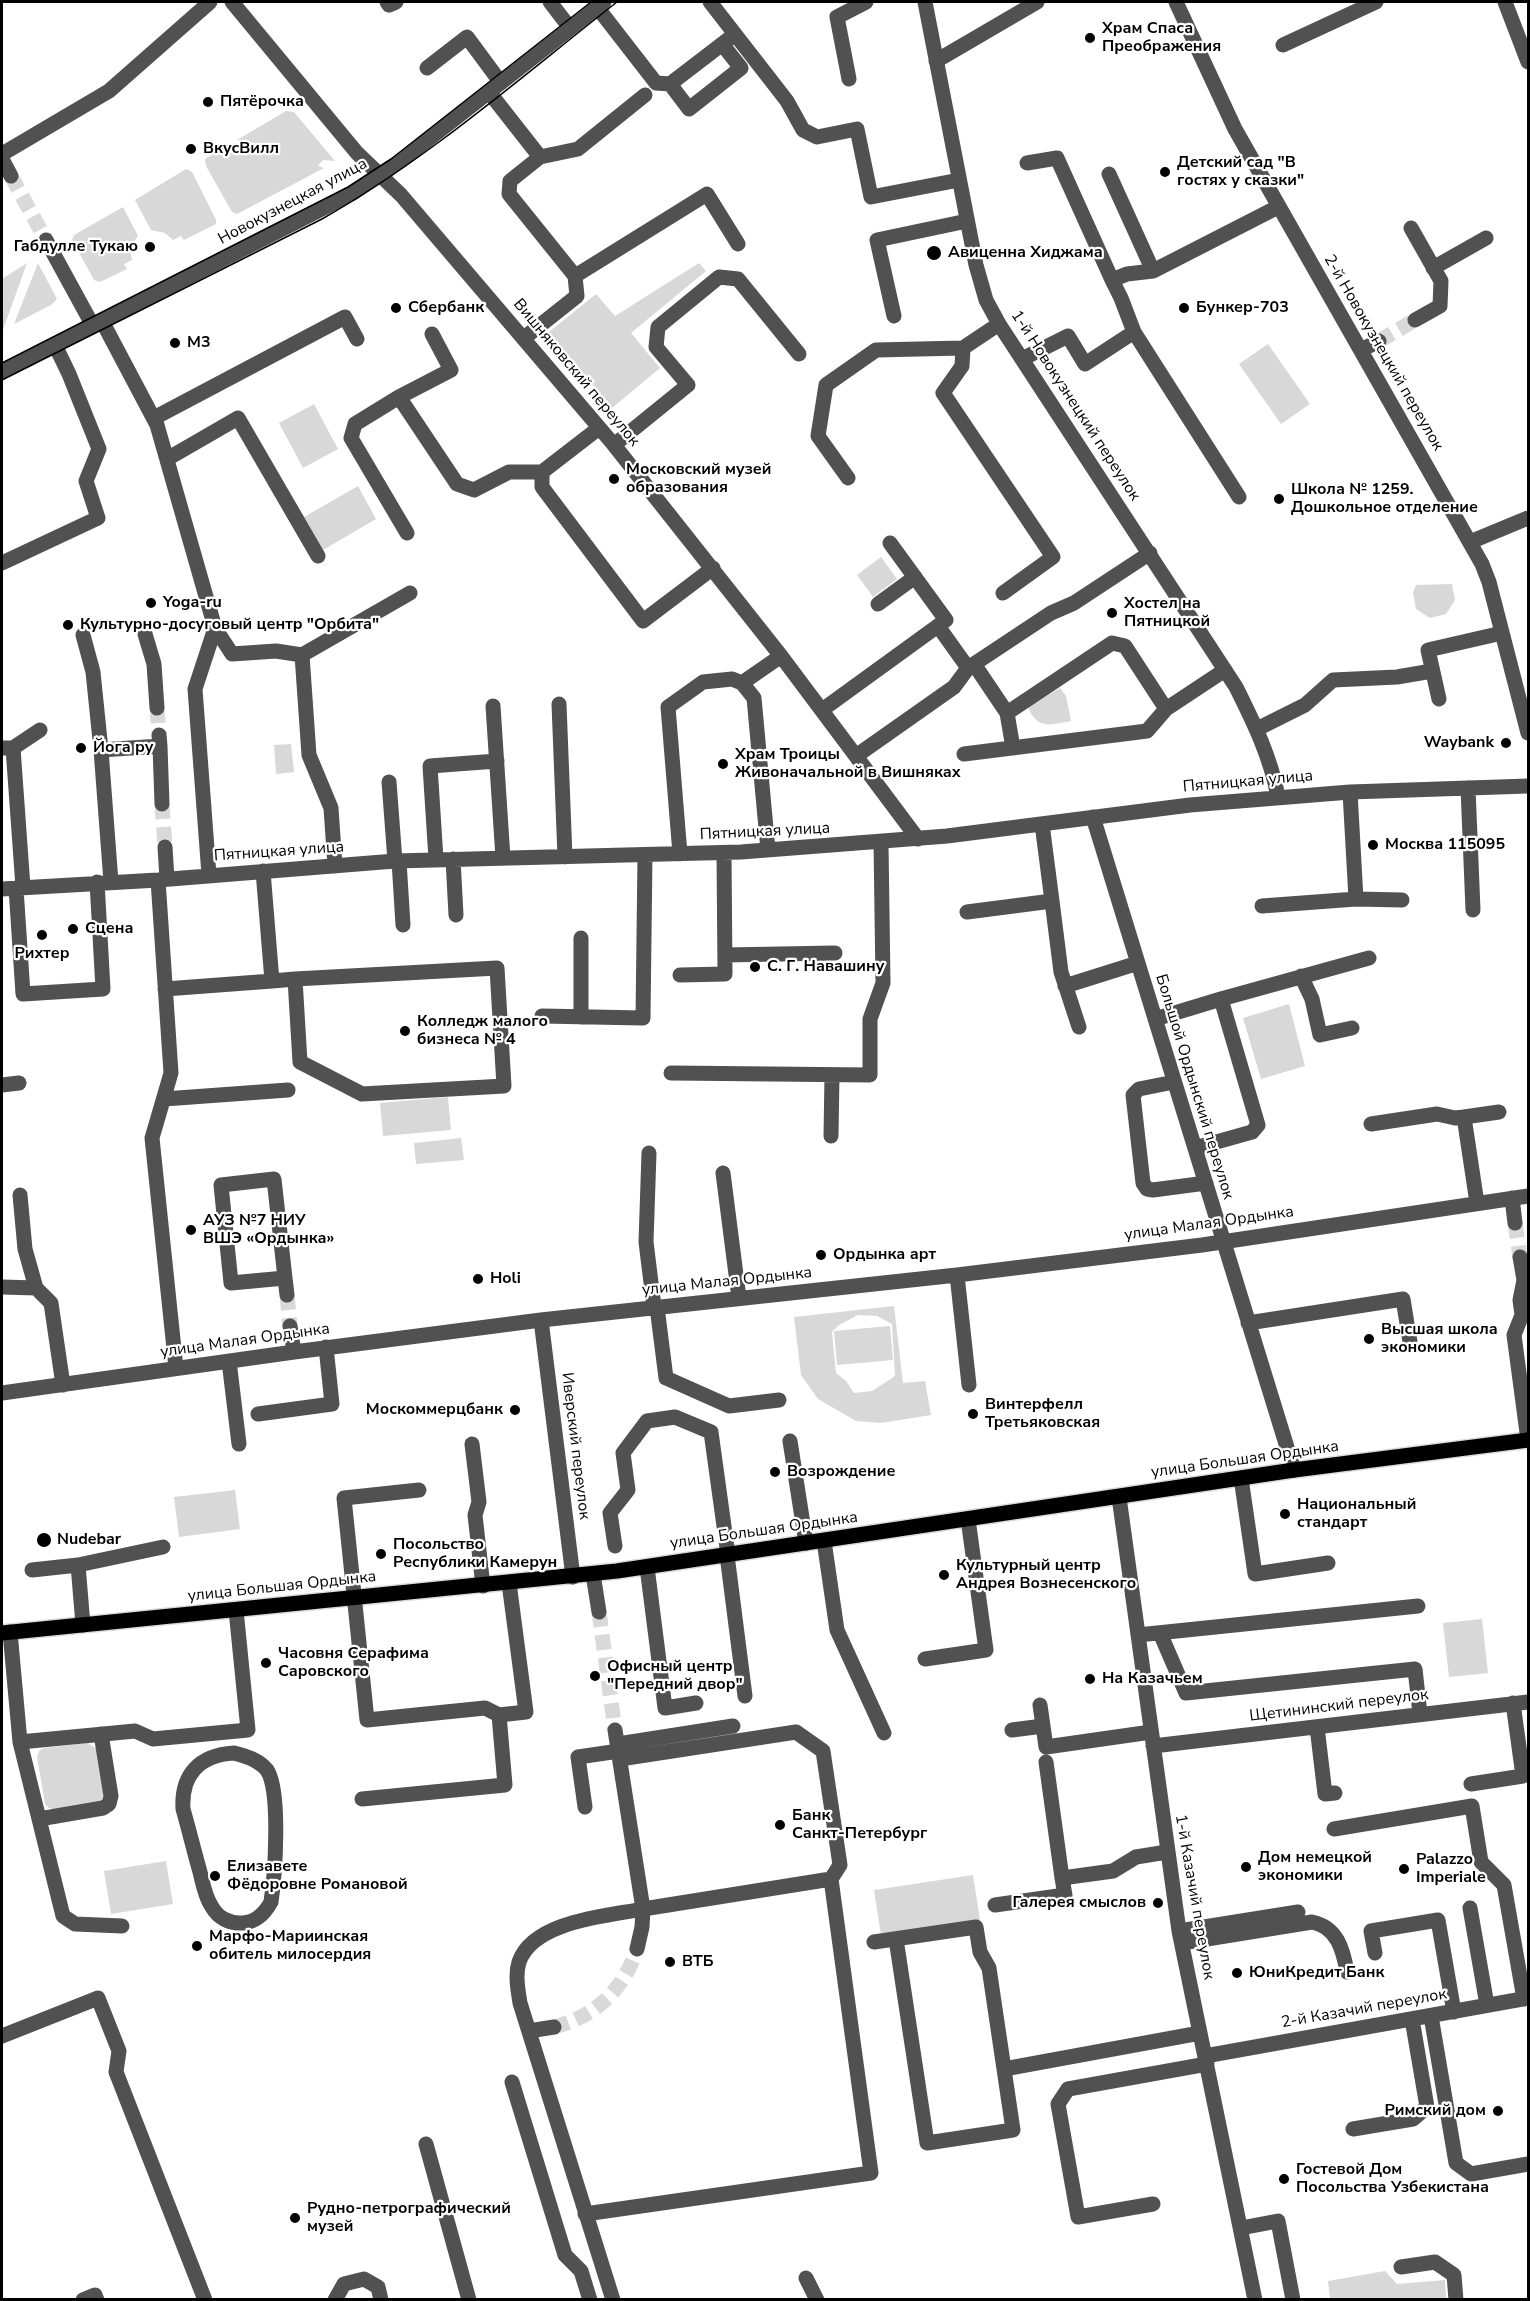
<!DOCTYPE html>
<html>
<head>
<meta charset="utf-8">
<style>
  body { margin:0 }
  #map { position:relative; width:1530px; height:2301px; overflow:hidden; background:#fff; font-family:"Nunito Sans",sans-serif }
  canvas { display:block }
  .frame { position:absolute; inset:0; border:3px solid #000; pointer-events:none }
</style>
</head>
<body>
<div id="map">
<canvas width="1530" height="2301"></canvas>
<div class="frame"></div>
</div>
<script>
const g = document.querySelector('canvas').getContext('2d');
g.lineJoin = 'round';
function paint(path, color) {
  g.fillStyle = color;
  g.fill(path, 'evenodd');
}
function strokePath(path, color, width, dash) {
  g.strokeStyle = color;
  g.lineWidth = width;
  g.lineCap = dash ? 'butt' : 'round';
  g.setLineDash(dash || []);
  g.stroke(path);
}
function drawText(font, color, halo, rows, align = 'center') {
  g.font = font + ' "Nunito Sans",sans-serif';
  g.lineWidth = 4.5;
  g.setLineDash([]);
  g.textBaseline = 'middle';
  g.strokeStyle = halo;
  g.fillStyle = color;
  for (const [text, x, y, turn = 0] of rows) {
    g.save();
    g.translate(x, y);
    g.rotate((+turn || 0) * Math.PI / 180);
    g.textAlign = isNaN(turn) ? turn : align;
    if (halo) g.strokeText(text, 0, 0);
    g.fillText(text, 0, 0);
    g.restore();
  }
}
const green = new Path2D(`
  M286,111L294,112L335,161L323,160L318,166L324,168L237,214L232,212L206,166L205,159L227,146L239,149L247,143L237,140Z
  M186,169L192,172L216,220V224L184,240L181,236L173,240L165,233L151,230L135,200Z
  M123,207L138,236C132,243 129,251 132,260L124,264L127,269L100,282L94,280L72,240L74,235Z
  M27,263L3,330H2V279Z
  M38,263L57,299L51,305L14,324Z
  M699,263L706,271L631,333L660,368L612,408L549,332L596,294L615,316Z
  M1268,344L1310,404L1281,424L1239,364Z
  M314,404L338,449L303,468L279,423Z
  M358,486L376,519L323,550L304,517Z
  M881,557L897,579L873,597L857,575Z
  M1452,584L1455,600L1446,614L1430,618L1416,609L1413,593L1416,585Z
  M1060,688L1066,696L1071,721C1051,725 1037,730 1028,707Z
  M291,744L294,772L276,774L274,745Z
  M1289,1004L1305,1066L1261,1079L1243,1018Z
  M448,1097L451,1130L383,1136L380,1103Z
  M461,1138L464,1160L416,1164L414,1143Z
  M894,1306L903,1383L925,1381L931,1415L881,1423L856,1421L818,1399L801,1375L794,1317ZM858,1315L877,1316L892,1324L895,1376L872,1391L854,1393L846,1381L836,1373L832,1332L839,1325Z
  M890,1326L893,1360L837,1365L834,1331Z
  M235,1490L240,1529L179,1537L174,1497Z
  M1482,1619L1488,1673L1449,1677L1443,1623Z
  M88,1743L97,1749L104,1790L102,1799L96,1803L55,1810L49,1808L45,1804L37,1757L39,1751L44,1748Z
  M166,1861L173,1904L111,1914L104,1871Z
  M973,1875L980,1920L881,1935L874,1890Z
  M1385,2271L1397,2284L1445,2280L1446,2299H1330L1328,2281Z`);
const minorTunnel = new Path2D(`
  M11,176L46,240
  M1379,341L1415,320
  M157,708L159,735
  M162,804L165,847
  M1515,1223L1520,1257
  M287,1295L290,1326
  M599,1612L615,1730
  M554,2027C595,2017 624,1989 637,1949`);
const minor = new Path2D(`
  M232,2L357,153L401,195L614,445L781,656L918,839
  M387,2L389,5L396,2
  M550,2L570,28
  M710,2L787,101L803,130L817,137L857,129L871,197L959,180
  M925,2L976,265L986,300L999,324L1236,687C1254,723 1271,758 1278,797
  M1176,2L1235,129L1482,564L1489,582L1528,733
  M1505,2L1528,62
  M597,7L656,83L670,84L730,38
  M1283,45L1376,2
  M936,61L1037,2
  M427,68L467,37L501,83
  M849,79L837,17L866,2
  M670,84L689,109L741,68L722,44
  M489,92L540,157L510,181L509,194L575,276L577,296L524,338
  M2,154L109,91L210,2
  M540,157L578,149L645,95
  M2,159L11,176
  M1027,163L1057,158L1112,280L1127,274L1153,271L1278,207
  M1109,174L1153,271
  M1411,228L1441,281L1440,306L1415,320
  M46,240L93,326
  M1433,268L1486,238
  M575,276L707,194L738,244
  M1112,280L1121,298L1134,332
  M894,316L877,240L967,221
  M102,321L157,425L215,628L195,689L209,875
  M999,324L963,348L962,366L943,393L1053,557L1003,593
  M432,334L451,370L399,397L457,484L474,490L509,472H542
  M1361,350L1379,341
  M1022,359L1068,336L1085,364L1134,332L1239,497
  M2,372L353,193L402,160L604,2
  M399,397L355,424L351,438L407,533
  M154,418L345,317L357,339
  M599,428L542,472V487L643,621L713,568
  M614,445L688,385L656,347L658,327L719,277L738,279L799,354
  M167,459L238,418L318,556
  M848,478L818,436L826,385L876,350L963,348
  M1470,542L1528,518
  M2,563L98,518L86,481L99,449L69,374L55,345
  M878,604L915,577
  M938,626L968,668
  M215,628L232,654L276,651L302,655
  M145,634L154,664L157,708
  M83,635L93,672L101,750
  M974,664L1007,713L1013,748
  M742,683L781,656
  M1439,699L1428,650L1502,633
  M559,704L565,857
  M493,706L503,858
  M822,710L946,620L890,543
  M1007,713L1112,643L1125,646L1166,709
  M1257,729L1305,705L1333,680L1397,677L1432,671
  M160,746L162,804
  M2,748H13L23,887
  M13,748L40,730
  M964,754L1147,731L1166,709L1225,670
  M856,756L954,687L968,668L1051,613L1074,603L1150,553
  M389,782L395,861
  M1468,788L1473,910
  M1093,817L1294,1470
  M165,847L167,879
  M680,854L668,707L703,682L732,679L742,683L754,698L768,850
  M436,859L430,766L497,761
  M453,859L456,915
  M399,861L403,925
  M335,866L331,808L309,755L302,655L410,593
  M263,871L272,981L295,979L497,968L504,1086L362,1094L300,1062L295,979
  M158,880L171,1073L152,1138L176,1368
  M111,882L101,750L160,746L159,735
  M16,888L23,994L103,989L97,882
  M2,889L158,880L395,861L741,852L947,836L1190,805L1350,792L1528,786
  M1356,899L1402,900
  M1052,901L1061,972L1079,1027
  M1262,906L1356,899L1350,792
  M967,912L1052,901L1042,824
  M581,938V1017
  M725,955L835,953
  M680,975L725,974L724,853
  M1301,976L1312,999L1320,1035L1352,1028
  M1065,986L1138,963
  M165,989L272,981
  M1221,999L1369,958
  M542,1016L643,1018L645,855
  M1155,1019L1221,999L1258,1125L1252,1132L1195,1148
  M671,1073L870,1075V1019L883,983L881,843
  M1174,1082L1139,1089L1133,1095L1143,1183L1147,1189L1153,1190L1206,1183
  M2,1085L19,1083
  M164,1099L288,1090
  M1371,1124L1437,1114L1455,1118L1464,1117
  M831,1136L832,1075
  M649,1153L646,1242L654,1307
  M723,1173L739,1298
  M20,1195L25,1249L36,1288
  M1512,1198L1515,1223
  M1477,1203L1464,1117L1499,1112
  M1520,1257L1524,1280L1520,1300L1522,1315L1514,1335L1528,1440
  M957,1275L969,1385
  M285,1278L274,1179L221,1185L231,1283L285,1278L287,1295
  M2,1287L36,1288L51,1303L63,1385
  M657,1307L666,1378L729,1406L779,1400
  M541,1320L573,1577
  M1248,1323L1403,1299L1410,1342
  M290,1326L294,1352
  M229,1361L239,1444
  M2,1393L294,1352L541,1320L957,1275L1202,1245L1528,1196
  M258,1414L332,1404L326,1347
  M790,1441L806,1543
  M472,1444L479,1502L475,1515L483,1586
  M1241,1478L1255,1574L1328,1563
  M1119,1497L1179,1931L1255,2300
  M824,1541L837,1630L884,1733
  M615,1546L610,1513L628,1490L623,1453L647,1421L675,1417L711,1432L728,1555
  M727,1555L745,1696
  M647,1567L665,1708L696,1703
  M32,1570L78,1565
  M593,1574L599,1612
  M83,1625L78,1565L163,1547
  M10,1632L20,1742L63,1916L75,1924L122,1926
  M1160,1633L1186,1693L1415,1669L1420,1714
  M1138,1635L1418,1606
  M925,1659L986,1650L968,1519
  M1040,1705L1046,1747L1151,1732
  M499,1715L526,1712L509,1583
  M1317,1727L1325,1794L1335,1793
  M1012,1730L1043,1726
  M20,1742L135,1731L153,1739L248,1730L236,1610
  M618,1744L733,1726
  M1153,1746L1528,1702
  M234,1753C246,1756 259,1760 267,1770C281,1791 275,1876 271,1902C265,1913 256,1922 243,1923C230,1924 218,1918 212,1907C205,1897 203,1884 200,1872C194,1851 189,1830 183,1809C181,1775 199,1755 234,1753Z
  M620,1759L796,1732L823,1751L840,1865L831,1879
  M1046,1762L1062,1878L1113,1871L1136,1857L1167,1852
  M1471,1784L1523,1776L1513,1703
  M362,1799L505,1785L499,1715L485,1708L367,1720L344,1498L419,1490
  M585,1807L578,1757L619,1751
  M39,1819L103,1808L109,1804L111,1796L101,1734
  M1334,1829L1472,1806L1481,1862L1504,1885L1524,1999
  M995,1905L1065,1895L1062,1878
  M1470,1908L1487,2005
  M1179,1931L1298,1912
  M896,1939L927,2143L1013,2130L1004,2069
  M874,1942L976,1927L980,1952L989,1968L1004,2069L1200,2033
  M1182,1943L1312,1922C1337,1927 1343,1949 1347,1972
  M1375,1953L1371,1931L1438,1920L1454,2012
  M1431,2016L1456,2163L1471,2174L1528,2164
  M529,2031L554,2027
  M2,2036L98,1998L119,2051L116,2072L205,2300
  M1205,2056L1528,1998
  M512,2082L565,2255L581,2271L590,2300
  M1353,2129L1413,2119L1427,2107L1412,2019
  M426,2144L469,2300
  M1153,2204L1078,2217L1058,2104L1068,2089L1207,2064
  M585,2214L871,2173L831,1879L643,1909L642,1927L637,1949
  M1241,2228L1278,2221L1293,2300
  M1401,2267L1435,2262L1454,2275L1456,2300
  M806,2278L817,2300
  M83,2300L95,2295L97,2300
  M335,2300L344,2284L364,2279L378,2287L381,2300
  M613,2300L520,2003C518,1990 515,1975 519,1962C533,1921 607,1916 643,1909L615,1730`);
const major = new Path2D(`
  M2,1633L617,1571L1294,1470L1528,1440`);
const tram = new Path2D(`
  M2,363L348,187L391,159L591,2
  M2,380L322,219C428,159 521,77 617,2`);
const markers = [
  [1090,38,6,"#000"],
  [208,102,6,"#000"],
  [191,149,6,"#000"],
  [1165,172,6,"#000"],
  [150,247,6,"#000"],
  [934,253,8,"#000"],
  [396,308,6,"#000"],
  [1184,308,6,"#000"],
  [175,343,6,"#000"],
  [614,479,6,"#000"],
  [1279,499,6,"#000"],
  [151,603,6,"#000"],
  [1112,613,6,"#000"],
  [68,625,6,"#000"],
  [1506,743,6,"#000"],
  [81,748,6,"#000"],
  [723,764,6,"#000"],
  [1373,845,6,"#000"],
  [73,929,6,"#000"],
  [42,935,6,"#000"],
  [755,967,6,"#000"],
  [405,1031,6,"#000"],
  [191,1230,6,"#000"],
  [821,1255,6,"#000"],
  [478,1279,6,"#000"],
  [1369,1339,6,"#000"],
  [515,1410,6,"#000"],
  [973,1414,6,"#000"],
  [775,1472,6,"#000"],
  [1285,1514,6,"#000"],
  [44,1540,8,"#000"],
  [381,1554,6,"#000"],
  [944,1575,6,"#000"],
  [266,1663,6,"#000"],
  [595,1676,6,"#000"],
  [1090,1679,6,"#000"],
  [780,1825,6,"#000"],
  [1246,1867,6,"#000"],
  [1404,1869,6,"#000"],
  [215,1876,6,"#000"],
  [1158,1903,6,"#000"],
  [197,1946,6,"#000"],
  [670,1962,6,"#000"],
  [1237,1973,6,"#000"],
  [1498,2111,6,"#000"],
  [1284,2179,6,"#000"],
  [295,2218,6,"#000"]
];
const poiNames = [
  ["Храм Спаса",1102,29],
  ["Преображения",1102,47],
  ["Пятёрочка",220,102],
  ["ВкусВилл",203,149],
  ["Детский сад \"В",1177,163],
  ["гостях у сказки\"",1177,181],
  ["Габдулле Тукаю",138,247,"right"],
  ["Авиценна Хиджама",948,253],
  ["Сбербанк",408,308],
  ["Бункер-703",1196,308],
  ["М3",187,343],
  ["Московский музей",626,470],
  ["образования",626,488],
  ["Школа № 1259.",1291,490],
  ["Дошкольное отделение",1291,508],
  ["Yoga-ru",163,603],
  ["Хостел на",1124,604],
  ["Пятницкой",1124,622],
  ["Культурно-досуговый центр \"Орбита\"",80,625],
  ["Waybank",1494,743,"right"],
  ["Йога ру",93,748],
  ["Храм Троицы",735,755],
  ["Живоначальной в Вишняках",735,773],
  ["Москва 115095",1385,845],
  ["Сцена",85,929],
  ["Рихтер",42,954,"center"],
  ["С. Г. Навашину",767,967],
  ["Колледж малого",417,1022],
  ["бизнеса № 4",417,1040],
  ["АУЗ №7 НИУ",203,1221],
  ["ВШЭ «Ордынка»",203,1239],
  ["Ордынка арт",833,1255],
  ["Holi",490,1279],
  ["Высшая школа",1381,1330],
  ["экономики",1381,1348],
  ["Винтерфелл",985,1405],
  ["Третьяковская",985,1423],
  ["Москоммерцбанк",503,1410,"right"],
  ["Возрождение",787,1472],
  ["Национальный",1297,1505],
  ["стандарт",1297,1523],
  ["Nudebar",57,1540],
  ["Посольство",393,1545],
  ["Республики Камерун",393,1563],
  ["Культурный центр",956,1566],
  ["Андрея Вознесенского",956,1584],
  ["Часовня Серафима",278,1654],
  ["Саровского",278,1672],
  ["Офисный центр",607,1667],
  ["\"Передний двор\"",607,1685],
  ["На Казачьем",1102,1679],
  ["Банк",792,1816],
  ["Санкт-Петербург",792,1834],
  ["Дом немецкой",1258,1858],
  ["экономики",1258,1876],
  ["Palazzo",1416,1860],
  ["Imperiale",1416,1878],
  ["Елизавете",227,1867],
  ["Фёдоровне Романовой",227,1885],
  ["Галерея смыслов",1146,1903,"right"],
  ["Марфо-Мариинская",209,1937],
  ["обитель милосердия",209,1955],
  ["ВТБ",682,1962],
  ["ЮниКредит Банк",1249,1973],
  ["Римский дом",1486,2111,"right"],
  ["Гостевой Дом",1296,2170],
  ["Посольства Узбекистана",1296,2188],
  ["Рудно-петрографический",307,2209],
  ["музей",307,2227]
];
const streetNames = [
  ["Новокузнецкая улица",293,202,-28],
  ["2-й Новокузнецкий переулок",1383,353,60],
  ["Вишняковский переулок",576,373,50],
  ["1-й Новокузнецкий переулок",1075,406,57],
  ["Пятницкая улица",1248,782,-5],
  ["Пятницкая улица",765,832,-3],
  ["Пятницкая улица",279,852,-4],
  ["Большой Ордынский переулок",1194,1087,73],
  ["улица Малая Ордынка",1209,1224,-8],
  ["улица Малая Ордынка",727,1282,-6],
  ["улица Малая Ордынка",245,1341,-8],
  ["Иверский переулок",575,1446,83],
  ["улица Большая Ордынка",1245,1460,-8],
  ["улица Большая Ордынка",764,1531,-8],
  ["улица Большая Ордынка",282,1587,-6],
  ["Щетининский переулок",1339,1706,-7],
  ["1-й Казачий переулок",1194,1897,80],
  ["2-й Казачий переулок",1364,2009,-10]
];
paint(green, '#d8d8d8');
strokePath(minorTunnel, '#d9d9d9', 15, [15, 8]);
strokePath(major, '#dbdbdb', 18);
strokePath(minor, '#515151', 15);
strokePath(major, '#000', 15);
strokePath(tram, '#000', 1.5);
for (const [x, y, r, color] of markers) {
  const dot = new Path2D();
  dot.arc(x, y, r, 0, 2 * Math.PI);
  g.fillStyle = color;
  g.fill(dot);
  strokePath(dot, '#fff', 2);
}
drawText('bold 16px', '#000', '#fff', poiNames, 'left');
drawText('16px', '#000', '#fff', streetNames);
</script>
</body>
</html>
